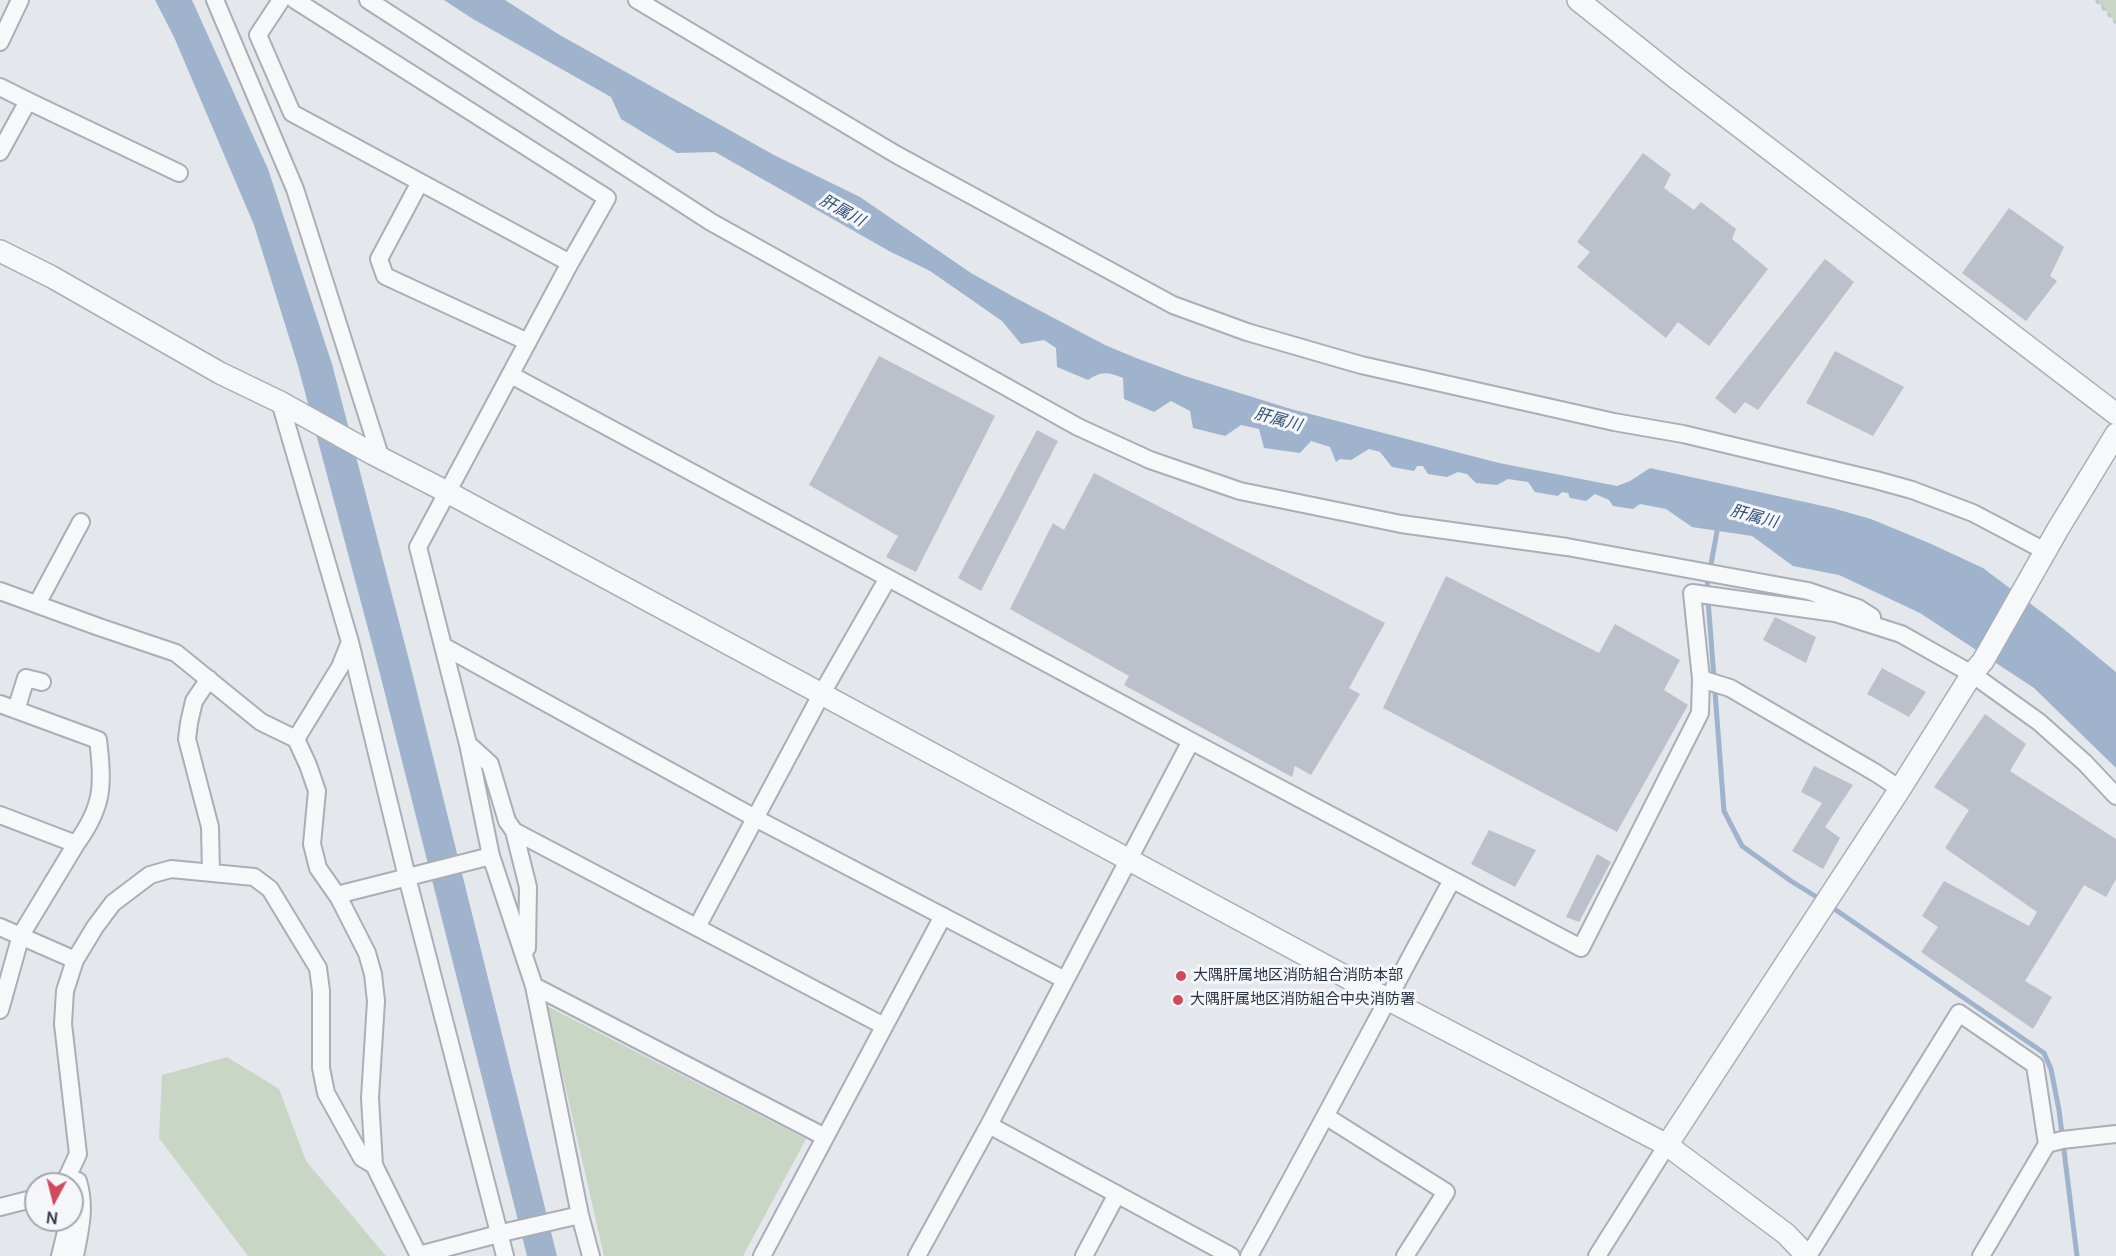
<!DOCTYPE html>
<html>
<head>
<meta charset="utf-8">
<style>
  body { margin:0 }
  #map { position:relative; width:2116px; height:1256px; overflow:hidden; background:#e4e7ec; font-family:Manrope,sans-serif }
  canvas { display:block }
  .north { position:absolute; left:24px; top:1172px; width:60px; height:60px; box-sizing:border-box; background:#f4f6f9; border:2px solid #a4a8b1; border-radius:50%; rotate:187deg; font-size:16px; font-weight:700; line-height:24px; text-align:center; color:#2b3445 }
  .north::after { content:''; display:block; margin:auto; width:21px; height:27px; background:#d1495b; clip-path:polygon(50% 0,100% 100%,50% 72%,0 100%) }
</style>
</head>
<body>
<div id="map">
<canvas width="2116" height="1256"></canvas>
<div class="north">N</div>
</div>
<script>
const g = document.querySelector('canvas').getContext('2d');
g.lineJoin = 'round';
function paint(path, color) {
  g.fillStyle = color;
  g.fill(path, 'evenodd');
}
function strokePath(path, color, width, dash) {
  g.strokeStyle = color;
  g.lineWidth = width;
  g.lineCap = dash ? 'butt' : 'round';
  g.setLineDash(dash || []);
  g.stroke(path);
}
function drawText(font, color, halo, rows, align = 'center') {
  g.font = font + ' Manrope,"Noto Sans JP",sans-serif';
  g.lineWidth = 6;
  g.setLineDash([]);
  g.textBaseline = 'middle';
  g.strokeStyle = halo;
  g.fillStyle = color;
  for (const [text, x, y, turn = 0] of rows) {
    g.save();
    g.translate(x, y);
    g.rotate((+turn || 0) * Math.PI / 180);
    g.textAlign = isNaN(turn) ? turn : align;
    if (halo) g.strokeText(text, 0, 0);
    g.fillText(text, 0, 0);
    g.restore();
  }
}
const green = new Path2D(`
  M2096,0H2116V23Z
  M547,1006L806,1139L743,1256H604Z
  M227,1057L279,1089L306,1161L386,1256H248L159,1138L162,1075Z`);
const water = new Path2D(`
  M155,0H192L268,169L332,364L410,664L557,1256H527L379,670L298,366L254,225L174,37Z
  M444,0H505L558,34L774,155L860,197L971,273L1014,297L1105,345L1136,358L1185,376L1291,409L1499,463L1617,486L1630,481L1650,468L1832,508L1871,519L1929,543L1983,568L2060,626L2116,672V768L2034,688L1920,613L1839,575L1793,566L1752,536L1692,527L1666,509L1640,504L1633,509L1613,506L1609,500L1595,494L1586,501L1570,498L1568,493L1562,492L1558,496L1535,492L1528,482L1508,479L1497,485L1476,483L1467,474L1458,472L1447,477L1428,474L1423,466H1417L1414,471L1392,467L1380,452L1369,449L1351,460L1340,459L1336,462L1330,447L1311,441L1300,453L1264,448L1259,429L1241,425L1225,436L1193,428L1190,411L1171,401L1154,412L1124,399L1123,378C1108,372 1102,371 1088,380L1057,367L1056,348L1044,340L1021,344L1002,321L930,271L889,251L715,152L677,153L621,119L611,97L473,19Z`);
const stream = new Path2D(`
  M1718,526L1707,586L1724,811L1742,846L1791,881L1823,901
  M1830,906L2044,1053L2051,1069L2059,1110L2077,1256`);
const building = new Path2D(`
  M1643,153L1671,174L1664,188L1694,210L1701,202L1736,229L1732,239L1768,269L1709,346L1678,322L1666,338L1577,267L1590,252L1577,242Z
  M2009,208L2064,247L2050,276L2057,281L2026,321L1962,273Z
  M1825,259L1854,282L1758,410L1745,402L1735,414L1715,398Z
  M1835,351L1904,387L1873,436L1806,403Z
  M879,356L995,416L916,572L886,557L898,536L809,485Z
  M1037,430L1058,441L981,591L958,578Z
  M1094,473L1385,623L1349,688L1360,694L1311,775L1295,766L1292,777L1124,685L1129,676L1010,609L1053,523L1064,530Z
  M1446,576L1599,653L1615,624L1680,660L1664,690L1688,705L1617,832L1383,708Z
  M1775,617L1816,637L1806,663L1763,640Z
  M1882,668L1926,692L1909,717L1867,694Z
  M1985,714L2026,744L2010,771L2116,839V879L2106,897L2084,885L2025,981L2052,997L2033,1029L1921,952L1938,927L1922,916L1944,881L2029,926L2037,912L1945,848L1969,810L1934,787Z
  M1814,766L1853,785L1825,827L1840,838L1823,869L1792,851L1822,803L1801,792Z
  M1489,830L1536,850L1515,887L1471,864Z
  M1597,854L1611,862L1579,922L1566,917Z`);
const path = new Path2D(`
  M2096,0L2116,23`);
const minor = new Path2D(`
  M215,0L295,189L381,459
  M281,0L258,35L292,113L570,263L607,198L295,0
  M368,0L711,222L1078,427L1150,460L1240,491L1401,524L1567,547L1808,591L1858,608L1872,617
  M637,0L897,155L1173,305L1247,332L1361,365L1614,422L1683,434L1876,480L1912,490L1973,513L2045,551
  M0,42L20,0
  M0,87L28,101L0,152
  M28,101L179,173
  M420,182L379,259L385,276L528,342
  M570,263L418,547L443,646L755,818L1065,980
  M511,375L1191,741L1581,948L1700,713L1701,679L1692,593L1835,613L1901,634L1972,674L2039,722L2085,763L2116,796
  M280,402L350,642L407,877L505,1256
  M0,591L99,627L176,653L261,722L296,739L308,765L317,791L312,844L318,868L339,898L367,953L373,974L376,1001L370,1098L374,1165L419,1256
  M37,604L81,522
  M443,646L468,744L491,856L534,986L580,1215L591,1256
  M209,679L194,701L189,723L187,739L210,827L211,873
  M1701,679L1730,688L1876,773L1900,789
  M0,704L98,740C104,785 103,807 76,844
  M16,710L26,678L42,682
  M296,739L340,667L350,642
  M468,744L490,764L507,821L514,831L528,887L527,948
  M0,815L76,844L21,935L0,1010
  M514,831L884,1026
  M337,895L491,856
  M0,927L75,960
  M697,927L821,695L888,578
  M534,986L825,1137
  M1327,1117L1446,1192L1405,1256
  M989,1125L1231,1256
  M64,1184L78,1154L63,1024L65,991L75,960L95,927L113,903L150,875L171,869L254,877L270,889L318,968L321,991V1068L326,1093L362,1158L374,1165
  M0,1207L36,1198
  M419,1255L506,1232L580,1215
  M60,1256L69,1220
  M75,1256C80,1229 86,1208 78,1181
  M762,1256L943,916
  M917,1256L989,1125L1191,741
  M1084,1256L1117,1194
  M1249,1256C1318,1132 1384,1005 1452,880
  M1597,1256L1667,1145
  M1808,1256L1959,1013L2035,1065L2047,1144
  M1981,1256L2047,1144L2062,1140L2116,1134`);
const tertiary = new Path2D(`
  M1578,0L1676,78L2116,414
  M0,251L52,277L220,373L280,402L373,454L449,493L1387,999L1667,1145L1786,1234L1807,1256
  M1667,1145L1900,789L1972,674L1983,661L2058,529L2116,434`);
const markers = [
  [1181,976,6,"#d1495b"],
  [1178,1000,6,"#d1495b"]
];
const poiNames = [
  ["大隅肝属地区消防組合消防本部",1193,976],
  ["大隅肝属地区消防組合中央消防署",1190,1000]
];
const waterNames = [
  ["肝属川",842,211,29],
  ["肝属川",1278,420,15],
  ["肝属川",1754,517,15]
];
paint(green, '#c9d6c5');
paint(water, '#9fb4cc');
strokePath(stream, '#9fb4cc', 5);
paint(building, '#bbc0ca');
strokePath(minor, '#a9aeb7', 20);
strokePath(tertiary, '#a9aeb7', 24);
strokePath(path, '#c2c5cb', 3, [4.5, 4.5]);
strokePath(minor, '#f7f8fa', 16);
strokePath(tertiary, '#f7f8fa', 21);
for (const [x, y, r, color] of markers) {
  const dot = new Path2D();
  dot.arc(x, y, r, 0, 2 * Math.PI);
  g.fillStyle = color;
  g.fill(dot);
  strokePath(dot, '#f4f6f9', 2);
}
drawText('15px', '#2b3445', '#f4f6f9', poiNames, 'left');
drawText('italic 16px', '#34527a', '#f4f6f9', waterNames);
</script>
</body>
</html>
